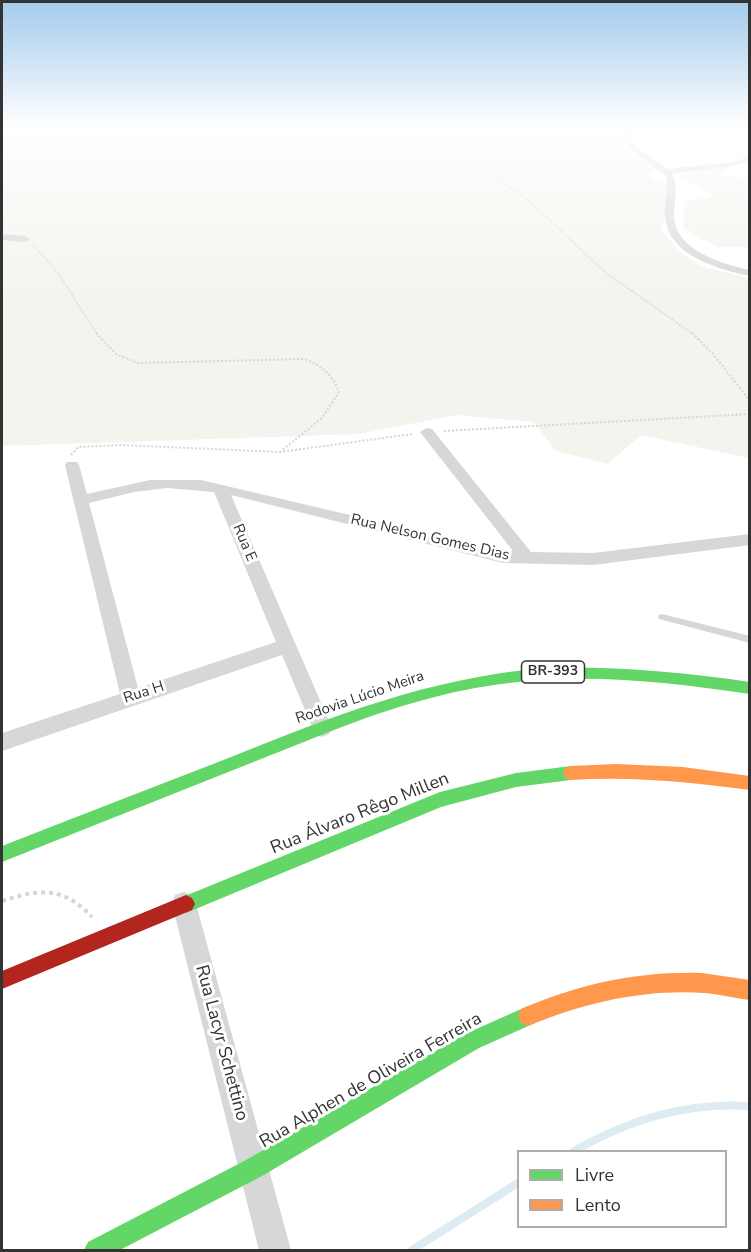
<!DOCTYPE html>
<html>
<head>
<meta charset="utf-8">
<style>
  body { margin:0 }
  #map { position:relative; width:751px; height:1252px; overflow:hidden; background:#fff; font-family:"Nunito Sans",sans-serif }
  canvas { display:block }
  .frame { position:absolute; inset:0; border:3px solid #333; pointer-events:none }
  .legend { position:absolute; left:517px; top:1150px; width:210px; height:78px; box-sizing:border-box; background:#fff; border:2px solid #adadad; margin:0; padding:8px 10px; list-style:none; font-size:18px; color:#333 }
  .legend li { display:flex; align-items:center; gap:12px; height:30px }
  .legend b { width:30px; border:2px solid #adadad }
</style>
</head>
<body>
<div id="map">
<canvas width="751" height="1252"></canvas>
<div class="frame"></div>
<ul class="legend">
<li><b style="height:8px;background:#63d668"></b>Livre</li>
<li><b style="height:8px;background:#ff974d"></b>Lento</li>
</ul>
</div>
<script>
const g = document.querySelector('canvas').getContext('2d');
g.lineJoin = 'round';
function paint(path, color) {
  g.fillStyle = color;
  g.fill(path, 'evenodd');
}
function strokePath(path, color, width, dash) {
  g.strokeStyle = color;
  g.lineWidth = width;
  g.lineCap = dash ? 'butt' : 'round';
  g.setLineDash(dash || []);
  g.stroke(path);
}
function drawText(font, color, halo, rows, align = 'center') {
  g.font = font + ' "Nunito Sans",sans-serif';
  g.lineWidth = 6;
  g.setLineDash([]);
  g.textBaseline = 'middle';
  g.strokeStyle = halo;
  g.fillStyle = color;
  for (const [text, x, y, turn = 0] of rows) {
    g.save();
    g.translate(x, y);
    g.rotate((+turn || 0) * Math.PI / 180);
    g.textAlign = isNaN(turn) ? turn : align;
    if (halo) g.strokeText(text, 0, 0);
    g.fillText(text, 0, 0);
    g.restore();
  }
}
const green = new Path2D(`
  M2,126L258,127L236,131L223,138C242,141 260,137 279,136C301,136 311,139 335,134L308,126H624L620,135L626,151L661,170L649,171L652,180L666,184L670,195L661,230L682,254L704,267L749,278V458L641,435L608,464L556,451L534,422L456,415L359,434L2,446Z
  M721,167L729,170L718,176L749,178V247H718L684,229V202L713,196L679,175Z`);
const stream = new Path2D(`
  M572,1152C629,1120 684,1102 750,1106
  M412,1250L518,1183`);
const pathFar2 = new Path2D(`
  M410,126L430,134L446,148L526,198L606,273L693,334
  M33,245L58,273L97,334`);
const pathFar1 = new Path2D(`
  M96,333L116,354L138,363L304,359C321,365 333,375 339,392L322,418L281,451
  M692,333L713,354L750,401
  M444,431L750,414
  M71,455L78,447L120,445L280,452L413,434`);
const path = new Path2D(`
  M2,901C40,889 63,886 92,917`);
const lane = new Path2D(`
  M662,614L750,636V643L659,619L658,617L659,615Z`);
const street = new Path2D(`
  M625,126H632L630,134L636,147L668,169L732,162L749,157V161L733,166L672,174C679,187 674,202 674,216C675,250 722,264 750,270V276C721,270 673,257 666,223C662,208 669,192 666,176L631,150L622,134Z
  M2,234L25,236L30,239L25,242L2,240Z
  M427,428L432,429L531,552L593,553L750,534V545L593,565L503,563L231,495L332,728L329,734L322,737L315,734L282,655L2,751V733L120,694L65,465L67,462H77L79,465L87,494L150,480H201L503,551H513L420,432ZM167,488L214,492L276,642L138,688L89,503L134,492Z
  M184,892L193,895L196,904L291,1250H259L172,904L175,895Z`);
const fast = new Path2D(`
  M544,668C613,666 681,672 750,682V694C670,682 589,673 509,683C448,690 391,708 334,730L2,862V846C76,817 151,788 226,759C333,716 428,678 544,668Z
  M571,766L577,768L579,773L577,778L571,780L516,787L441,807L186,913L180,910L177,904L180,898L440,792L516,773Z
  M528,1006L535,1009L538,1016L535,1023L479,1048L262,1176L120,1250H84L88,1242L246,1160L465,1034Z`);
const slow = new Path2D(`
  M616,764L683,767L750,776V790C690,782 631,776 571,780L565,778L563,773L565,768L571,766Z
  M702,973L750,980V1000C734,998 719,994 704,993C643,989 584,1003 528,1026L521,1023L518,1016L521,1009C579,984 638,971 702,973Z`);
const jam = new Path2D(`
  M186,895L192,898L195,904L192,910L2,989V971Z`);
const shields = [
  [553,672,63]
];
const shieldNames = [
  ["BR-393",553,672]
];
const streetNames = [
  ["Rua Nelson Gomes Dias",430,538,13],
  ["Rua E",244,543,67],
  ["Rua H",144,693,-18],
  ["Rodovia Lúcio Meira",360,698,-19]
];
const nearStreetnames = [
  ["Rua Álvaro Rêgo Millen",360,814,-22],
  ["Rua Lacyr Schettino",221,1043,75],
  ["Rua Alphen de Oliveira Ferreira",371,1081,-30]
];
paint(green, '#f1f5ed');
strokePath(stream, '#ddebf3', 8);
strokePath(pathFar2, '#d6d6d6', 1.5, [1.5, 1.5]);
strokePath(pathFar1, '#d6d6d6', 2, [2, 2]);
strokePath(path, '#d6d6d6', 4, [4, 4]);
paint(lane, '#d7d7d7');
paint(street, '#d7d7d7');
paint(fast, '#63d668');
paint(slow, '#ff974d');
paint(jam, '#b3261e');
const sky = g.createLinearGradient(0, 0, 0, 302);
sky.addColorStop(0, '#a3caec');
sky.addColorStop(0.42, '#fff');
sky.addColorStop(1, '#ffffff00');
g.fillStyle = sky;
g.fillRect(0, 0, 751, 302);
for (const [x, y, w] of shields) {
  const box = new Path2D();
  box.roundRect(x - w / 2, y - 11, w, 22, 4.5);
  g.fillStyle = '#fff';
  g.fill(box);
  strokePath(box, '#333', 1.5);
}
drawText('bold 14px', '#333', null, shieldNames);
drawText('15px', '#333', '#fff', streetNames);
drawText('18px', '#333', '#fff', nearStreetnames);
</script>
</body>
</html>
